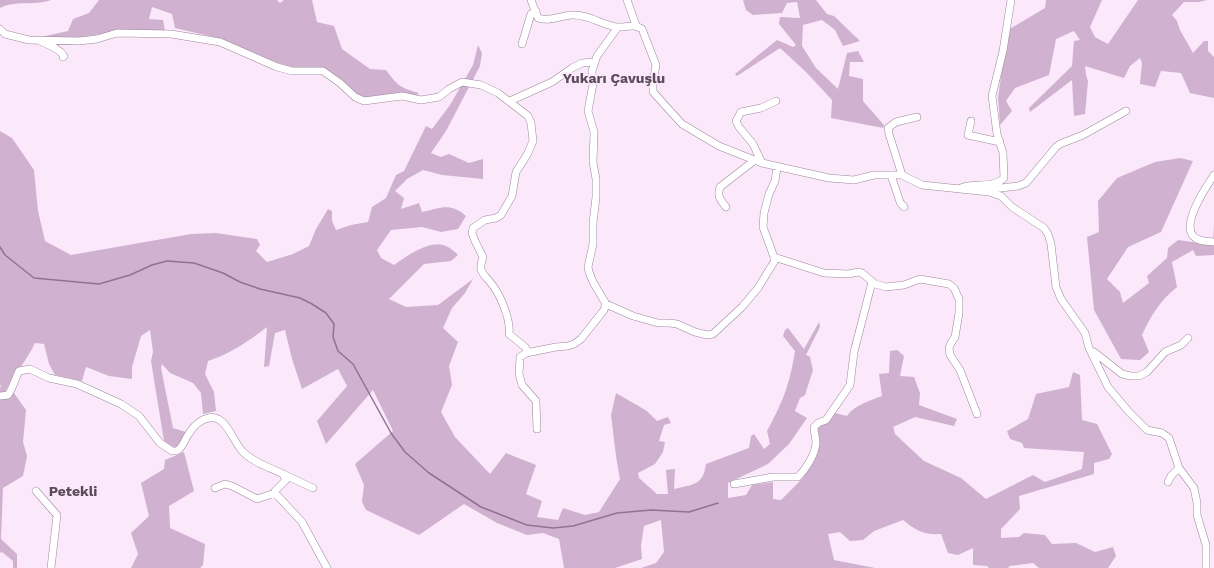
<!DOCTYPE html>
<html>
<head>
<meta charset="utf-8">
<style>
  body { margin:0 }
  canvas { display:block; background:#fbe8fb }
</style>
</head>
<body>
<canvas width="1214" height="568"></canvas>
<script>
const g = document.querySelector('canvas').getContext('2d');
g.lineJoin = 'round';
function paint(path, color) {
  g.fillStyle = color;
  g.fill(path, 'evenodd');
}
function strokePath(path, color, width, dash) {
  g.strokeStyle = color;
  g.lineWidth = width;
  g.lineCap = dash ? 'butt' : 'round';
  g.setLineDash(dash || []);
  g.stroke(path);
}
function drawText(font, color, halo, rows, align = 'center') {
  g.font = font + ' "Work Sans",sans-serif';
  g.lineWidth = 3.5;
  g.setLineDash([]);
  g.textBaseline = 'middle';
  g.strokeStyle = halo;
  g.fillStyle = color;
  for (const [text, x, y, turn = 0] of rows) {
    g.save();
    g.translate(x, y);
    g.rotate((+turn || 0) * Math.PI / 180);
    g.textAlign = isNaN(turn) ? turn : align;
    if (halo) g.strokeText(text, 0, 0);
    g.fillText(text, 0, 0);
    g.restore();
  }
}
const green = new Path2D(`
  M0,0H51C35,6 15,0 0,8Z
  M99,0H277L280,3L284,0H312L317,22L334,26L342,49L370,69L386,70C397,85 400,88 419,93L416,96L367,98L355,94L338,77L288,67L218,38L175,28L172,14L152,7L149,19L163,20L165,31H118L77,38H43L41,37L68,31L73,19L89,13Z
  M743,0H816L827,14L834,16L860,41L843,46L835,30L822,20L803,25L802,46L816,68L838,89L847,53L858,51L864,62H850L849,76L863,79V101L884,125L883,128L831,118L832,100L806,72L780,48L737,76L735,74L777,40L793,47L796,45L779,24L780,17L800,18L797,2L787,3L782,13L753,15L746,10Z
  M1046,0H1102L1090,27L1095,37L1108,44L1138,0H1207L1199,2H1184L1172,15L1177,21L1180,30L1193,53L1204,41H1208V51L1214,57V98L1190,93L1181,73L1161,71L1155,87L1140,84L1142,63L1140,58L1130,66L1124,78L1085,66L1086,75L1088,81L1085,114L1074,116L1072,80L1030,112L1029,108L1072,66L1074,41L1080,40L1074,31L1056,39L1049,75L1015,88L1006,101L1012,111L1000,125L998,97L1008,30L1045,8Z
  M478,45L482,53L480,66L446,131L431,153L441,157L449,154L469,163L483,159V179L442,175L423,170L407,179L395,191L404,198L401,209L419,203L422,212C441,208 450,202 466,216L458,229L441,232L422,227L391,230L377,250L381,258L394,265C407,256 432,237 448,247C452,249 455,252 458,255L451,261L424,264L389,299L406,307L438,305L473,279L465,293L452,308L443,328L458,342L449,366L452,385L441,412L455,437L490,474L506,453L536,465L526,494L542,501L537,517L558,520L563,508L585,515L599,512L620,479L616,456L611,415L616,393L647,411L657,421L668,417L671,423L664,425L659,441L665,442L663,452L655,464L638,473L639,478L657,494H668L666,470L675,469L674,489C693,484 703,486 706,464L749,448L751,436L754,434L764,449L770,444L767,431C783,402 790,383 795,351L783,336L785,330L788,328L804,349L819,322L820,327L806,355L810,357L813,370L805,395L800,398L795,411L807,418L789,444L768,464L728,483V498L746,495L752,485L773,482V499L781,500L802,479L818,452L819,442L817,431L819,427L829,420L835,413L847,416C853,406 871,400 882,396L879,374L889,373L890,351L897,350L904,356L900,376L914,377L920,393L919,405L957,419L954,426L915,417L893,427L895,434L924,461L961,478L986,499L1033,475L1045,482L1082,469L1084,452L1024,448L1022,443L1010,439L1007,431L1028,419L1036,394L1069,387L1073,372L1080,375L1082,420L1097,424L1112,454L1109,459L1094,463V474L1019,496L1020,509L1001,529V538L1019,537L1024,533L1045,535L1052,544L1076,543L1095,552L1113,547L1116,556L1108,568H1039L1033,563L1010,566L1008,568H989L987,566L973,565V548L958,555L948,553L941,534C923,535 917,531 903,520L874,531L863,540L850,541L840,532L828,534L834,560L875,568H641L656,563L664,552L661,520L644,526L641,546L642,559L615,568H564L559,539L543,533L527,535L497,523L464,504L419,535L366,510L362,502L364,485L355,464L393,431L373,390L326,444L317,421L347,386L338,369L302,389L292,359L285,330L275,333L269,366L264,367L267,327C249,341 230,354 208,361L205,374L214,392L216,411L203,414L201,393L193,383L170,373L162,364L161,368L173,428L186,432L181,442L175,448L164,441L151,361L153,352L150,330L141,336L132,367V379L109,376L86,367L82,381L55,375L49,364L44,344L35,343C27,360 15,374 6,390L14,393L26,410L23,442L27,456L23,476L3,488L1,539L17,554V568H13V561L2,552L0,553V387H1L0,384V131L12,138L34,170L38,211L45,241L71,255L191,234L216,233L257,239L260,245L256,251L267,262L293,254L309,246L316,229L328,209L332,211V221L336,230L351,225L368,222L372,207L386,198L396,175L404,171L426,126L432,129L450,105L473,65Z
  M1180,158L1193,161L1161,232L1128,247L1107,279L1120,292L1123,303L1149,283L1147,276L1167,258L1168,248L1178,240L1213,245L1214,223V255L1196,256L1193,250L1172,262L1177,287C1160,301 1151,315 1142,335L1149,352L1140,360L1121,359L1094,310L1087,237L1099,232L1098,201L1117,178L1155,162Z
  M184,452L194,491L169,506L170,528L205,544L203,565L200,568H131L138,554L131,533L149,516L141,483L164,469L165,460Z`);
const stream = new Path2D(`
  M0,247L5,255L34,278L99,284L130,275L152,265L167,261L194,263L223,273L240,282L260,289L300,298L312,304L326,313L334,324L333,337L338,351L353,364L391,433L405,452L429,473L481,507L527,525L553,528L573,526L617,513L651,510L689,512L718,503`);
const minor = new Path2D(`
  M531,0L538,18C549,22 560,16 572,15C588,14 602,25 617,27C627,28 632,23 642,29L656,65L653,83V92L682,124L719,146L762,163L829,178L854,180L874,175H902L922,185L989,192L1001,196L1012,207L1044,228L1048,234L1051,244L1056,287L1061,299L1085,333L1089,348L1108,387L1129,412L1147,430L1162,433L1169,438L1179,468L1194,488L1197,503V515L1206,545V568
  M627,0L636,25
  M618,27L597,56L592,71L593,84L588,111L594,132L593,162L596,179V197L593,223V244L588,267L589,272L593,282L606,304L633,316L658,323H669L677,324L695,332L707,335L713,334L742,307L758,288L774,262V257L763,227L764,213L769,194L775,181L777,167
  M0,29L5,34L29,40L79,41L97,39L117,33L171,34L220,42L277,67L292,71H323L340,83L355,97L364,101L402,96L421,100L439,97L449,89L462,82L481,85L498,93L528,116L531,123L533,141L527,155L516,172L512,196L501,215L496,218L485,220L473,228L472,233L475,241L483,257C482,261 480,265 481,269C482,274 487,278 490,282C500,293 511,320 509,334L525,347L528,352
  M40,41C48,45 59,48 64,56L63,57
  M522,44L531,14L536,11
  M510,101L552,82L572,68L582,63L595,62
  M971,121L968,135L1000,142
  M762,163L753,144L739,127L736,121L741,112L761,108L776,101
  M891,175L900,202L904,207
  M902,175L889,134L888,128L896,122L917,117
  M1214,175C1206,187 1182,222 1193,236C1198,242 1207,241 1214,242
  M961,188C974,182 993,189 1004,178L1003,153L997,134L992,96L1003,51L1011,0
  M984,190L1018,186L1026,183L1056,147L1060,144L1083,135L1126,111
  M726,207C720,199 717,197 720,187L755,160
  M774,257L824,273L848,274L859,272L862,273L875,284L886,287L904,285L920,279L949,284L954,288L959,299V313L955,337L951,343L949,348L950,355L960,370L977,414
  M1094,352L1122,374L1131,376H1139L1147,372L1165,352L1181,345L1188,338
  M0,396L8,395C13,388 15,379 19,371L30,369L49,378L77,384L121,404L139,416L160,443L172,451C173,451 177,451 178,450C183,447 185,439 188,435C191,430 196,424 201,421C225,407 231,440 243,452C254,463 269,467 283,474L286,480L275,491V493L302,522L327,568
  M537,429L536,401L522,385L519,374L520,357L526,353L556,347L568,346L574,344L581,339L604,310L606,304
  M283,474L313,488
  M1168,482L1171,476L1179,468
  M734,484L773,477H798C806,469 815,455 816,443C816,438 814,432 814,427L818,423L826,420L850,385L854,352L872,282
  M215,488L225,484L232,486L257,499L275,493
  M36,491L57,515L51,568`);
const quarterNames = [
  ["Yukarı Çavuşlu",614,79],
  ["Petekli",73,492]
];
paint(green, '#d0b2d0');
strokePath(stream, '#947095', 1.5);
strokePath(minor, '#9a889a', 8);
strokePath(minor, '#fff', 7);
drawText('bold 14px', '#5b4c5c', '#fbe8fb', quarterNames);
</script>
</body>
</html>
